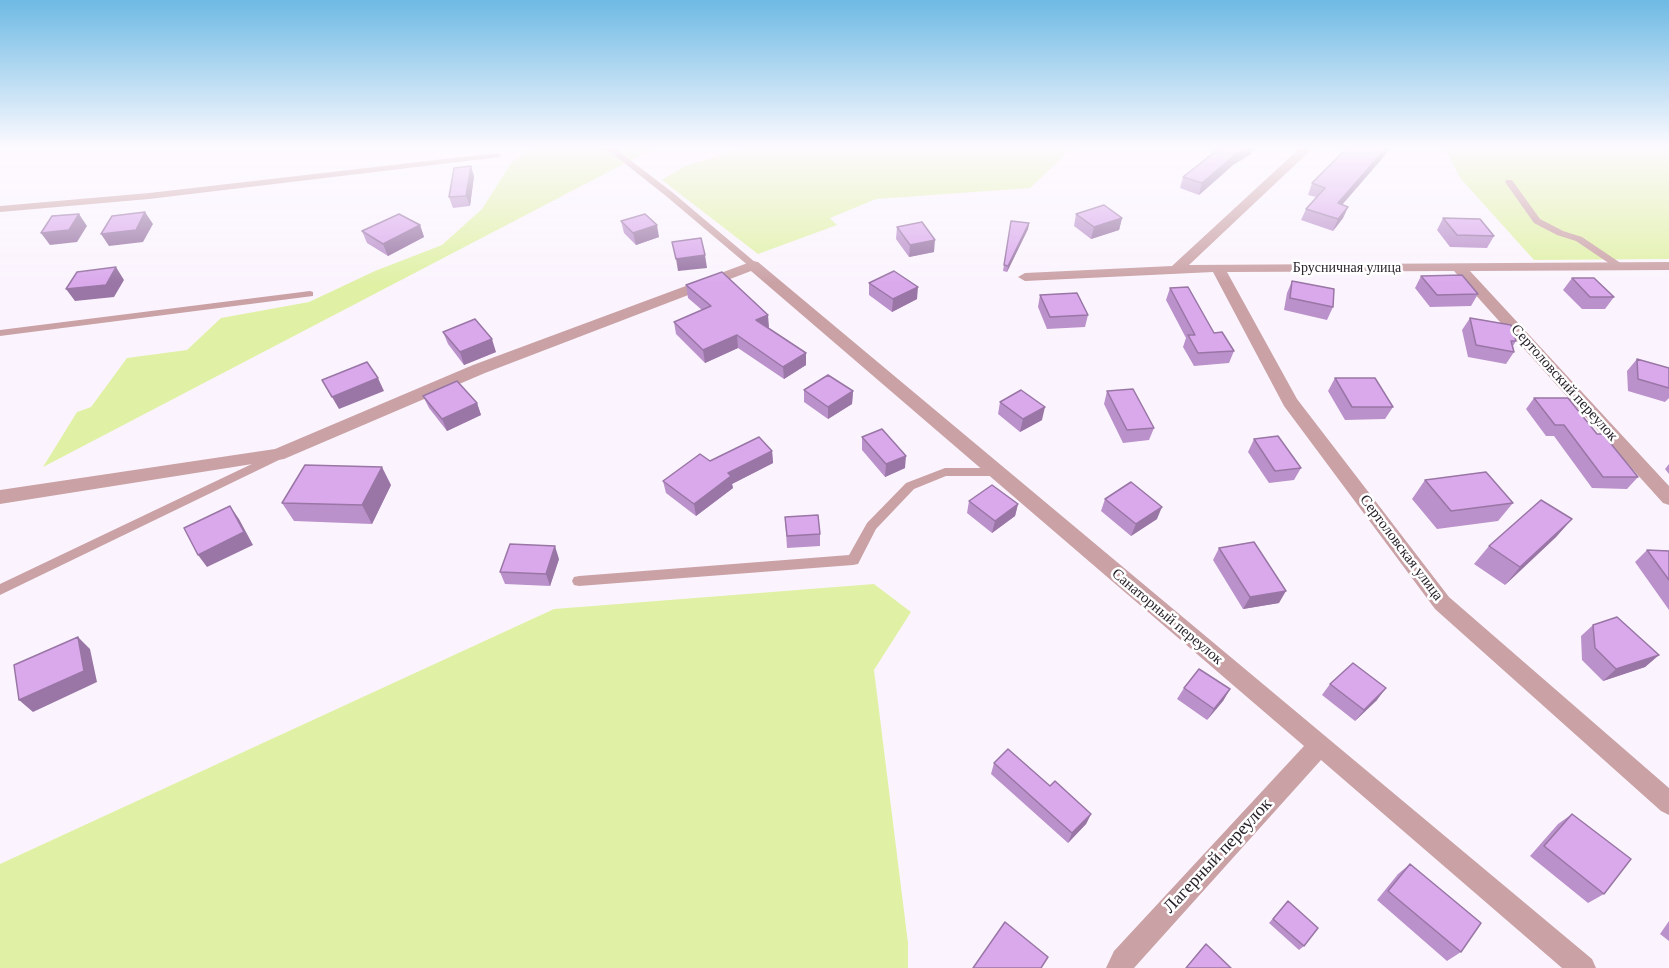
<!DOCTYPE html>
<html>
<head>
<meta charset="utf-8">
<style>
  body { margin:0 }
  canvas { display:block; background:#fbf4fe }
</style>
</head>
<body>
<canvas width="1669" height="968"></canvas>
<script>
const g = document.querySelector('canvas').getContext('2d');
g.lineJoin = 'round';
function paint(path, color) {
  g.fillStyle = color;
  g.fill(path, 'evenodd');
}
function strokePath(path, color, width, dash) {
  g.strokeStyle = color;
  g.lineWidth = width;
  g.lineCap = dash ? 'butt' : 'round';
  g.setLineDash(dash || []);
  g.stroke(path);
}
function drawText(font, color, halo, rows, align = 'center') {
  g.font = font + ' "Times New Roman",serif';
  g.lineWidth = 5;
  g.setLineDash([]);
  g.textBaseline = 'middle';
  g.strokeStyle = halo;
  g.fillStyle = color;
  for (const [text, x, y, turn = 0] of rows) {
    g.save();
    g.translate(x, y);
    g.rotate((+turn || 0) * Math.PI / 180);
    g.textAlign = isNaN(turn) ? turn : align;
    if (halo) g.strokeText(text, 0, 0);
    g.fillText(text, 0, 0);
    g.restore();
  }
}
const green = new Path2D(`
  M535,147H656L43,467L77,412L91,407L127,358L187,350L221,318L309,302L375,271L442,245L482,209L512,162Z
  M748,147H1073L1030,188L876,199L830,218L837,225L758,254L662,180L685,166Z
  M1444,147H1669V259L1534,260L1461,179Z
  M874,584L911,612L874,670L908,943V968H0V864L554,609Z`);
const service = new Path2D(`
  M604,147H613L672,192L756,263V267H750L666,196Z
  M497,153L501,155L500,157L149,199L0,212V206L149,193Z
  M1506,180H1512L1540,219L1563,231L1582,237L1622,264V268H1616L1576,241L1557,235L1534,223L1505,182Z
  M310,291L313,292V296L0,336V330Z
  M277,452L281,453L283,456L281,459L0,595V584Z
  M945,468H996L1002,472L996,476H946L914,489L876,529L858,564L853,565L579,586L574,585L572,581L574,577L579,576L849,555L867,523L906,483Z`);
const minor = new Path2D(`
  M1301,147H1314L1189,265L1669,262V270L1470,271L1669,486V505L1663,503L1454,271L1227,272L1297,399L1449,597L1669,788V815L1661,811L1435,609L1284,406L1213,272L1025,281L1018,277L1025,273L1172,266Z
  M753,261L758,262L1592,959L1596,968H1562L1321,760L1134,968H1106L1114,951L1304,746L751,271L485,373L284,459L0,504V490L275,449L473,365Z`);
const wall = new Path2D(`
  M1221,147H1253L1251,154L1233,165L1199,195L1180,188L1183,177Z
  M1386,154L1342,205L1348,207L1343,218L1333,231L1301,220L1306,209L1316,197L1308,195L1312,183Z
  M474,176L470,206L453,208L449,197Z
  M1076,214L1122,218L1119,230L1091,239L1074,226Z
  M1443,218L1494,236L1487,248L1450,247L1437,230Z
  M621,221L659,237L636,245L624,233Z
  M1011,221L1029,223L1028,229L1007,272L1003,271Z
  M420,225L424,237L388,256L367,243L362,231Z
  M897,227L934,252L909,257L896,239Z
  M1421,276L1478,294L1471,306L1430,307L1415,288Z
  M1572,278L1614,297L1605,309H1582L1563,290Z
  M1292,281L1333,307L1327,320L1284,310L1287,293Z
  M869,283L917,299L892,312L869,295Z
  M686,285L769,327L768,328L806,353V365L784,379L738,348L705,363L676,334L674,322L702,310L688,298Z
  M1170,288L1214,333L1234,351L1229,363L1194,366L1183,347L1186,338L1166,300Z
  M1040,295L1088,315L1085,327L1047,329L1038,307Z
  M1470,318L1516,341L1513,346L1514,352L1506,364L1468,357L1462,330Z
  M443,332L496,352L464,365L448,344Z
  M1637,359L1669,368V398L1665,402L1628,391L1627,371Z
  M1335,378L1393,407L1385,419L1345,420L1328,391Z
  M804,390L853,391L852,404L828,419L804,402Z
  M1107,391L1154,428L1149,440L1123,443L1104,404Z
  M423,396L477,403L481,415L447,431L429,408Z
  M1534,398L1597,434L1638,477L1627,489L1592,488L1554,436H1546L1526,409Z
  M1000,402L1042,420L1020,432L998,414Z
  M862,437L905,468L885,477L862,450Z
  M1254,439L1301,468L1294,480L1269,483L1248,452Z
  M772,451L773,463L732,484L733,488L696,516L666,493L663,481L710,461Z
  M1669,464V474L1665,469Z
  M1425,480L1513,503L1498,521L1437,529L1412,499Z
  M391,485L372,524L294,521L282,503Z
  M1105,499L1157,519L1131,536L1101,511Z
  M969,501L1018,504L1015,516L992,533L967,513Z
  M785,517L820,534V546L787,548Z
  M1572,519L1556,537L1505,585L1474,564L1489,546Z
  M1219,548L1279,603L1243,609L1213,560Z
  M1647,550L1669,551V610L1635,562Z
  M559,559L550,586L505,584L500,572Z
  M1593,625L1659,655L1645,667L1603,681L1582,660L1581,636Z
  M1330,684L1377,700L1355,721L1322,695Z
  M1184,688L1230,689L1223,701L1207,720L1177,699Z
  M994,763L1050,786L1091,814L1086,824L1068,843L991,774Z
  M1572,814L1604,894L1588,903L1530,856L1558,824Z
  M1410,864L1461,952L1447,961L1377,900L1398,874Z
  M1288,901L1304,946L1299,950L1269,923Z
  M1669,921V941L1660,934Z`);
const shadedWall = new Path2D(`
  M1247,147H1253L1251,154L1233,165L1199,195L1202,183L1237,153Z
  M1387,147H1389L1386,154L1333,215L1338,203Z
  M471,166L474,176L470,206L466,196Z
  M1348,207L1343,218L1333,231L1338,219Z
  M145,212L153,224L143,242L109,246L101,234Z
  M79,214L87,226L77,242L50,245L41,233Z
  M1122,218L1119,230L1091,239L1094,227Z
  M1029,223L1028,229L1007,272L1008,266Z
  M420,225L424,237L388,256L383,244Z
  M657,225L659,237L636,245L633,233Z
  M935,240L934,252L909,257L910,245Z
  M705,255L707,268L678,271L676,259Z
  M116,267L124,280L114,297L75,301L66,289Z
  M918,287L917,299L892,312L893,299Z
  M768,315L769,327L757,332L756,320Z
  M737,335L738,348L705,363L703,350Z
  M492,339L496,352L464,365L460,352Z
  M806,353V365L784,379L783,367Z
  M378,378L384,391L339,409L332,397Z
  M853,391L852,404L828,419V407Z
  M477,403L481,415L447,431L442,419Z
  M1045,407L1042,420L1020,432L1023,419Z
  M772,451L773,463L732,484L733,488L696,516L694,504L728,473Z
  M906,456L905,468L885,477L886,464Z
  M382,467L391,485L372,524L362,505Z
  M1018,504L1015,516L992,533L995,521Z
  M230,506L239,519L253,545L207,567L198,555Z
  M1162,507L1157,519L1131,536L1136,524Z
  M1572,519L1556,537L1505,585L1520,567Z
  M555,546L559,559L550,586L546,574Z
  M1286,591L1279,603L1243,609L1250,597Z
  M78,637L90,649L97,682L33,712L19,700Z
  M1659,655L1645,667L1603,681L1616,669Z
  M1386,688L1377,700L1355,721L1364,710Z
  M1230,689L1223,701L1207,720L1214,709Z
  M1091,814L1086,824L1068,843L1072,833Z`);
const building = new Path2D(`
  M1221,147H1247L1237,153L1202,183L1183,177Z
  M1348,147H1387L1338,203L1348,207L1338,219L1306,209L1325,188L1312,183Z
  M471,166L466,196L449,197L454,168Z
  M1104,205L1122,218L1094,227L1076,214Z
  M145,212L136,230L101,234L112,216Z
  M79,214L69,230L41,233L52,216Z
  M399,214L420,225L383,244L362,231Z
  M645,214L657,225L633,233L621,221Z
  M1443,218L1480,219L1494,236L1457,235Z
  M1011,221L1029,223L1008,266L1004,265Z
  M922,222L935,240L910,245L897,227Z
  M701,238L705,255L676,259L672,242Z
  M116,267L106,285L66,289L77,272Z
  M894,271L918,287L893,299L869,283Z
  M722,272L768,315L756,320L806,353L783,367L737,335L703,350L674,322L711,306L686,285Z
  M1462,275L1478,294L1437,295L1421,276Z
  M1572,278H1594L1614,297H1590Z
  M1292,281L1334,289L1333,307L1290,298Z
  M1188,287L1214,333L1222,332L1234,351L1198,353L1188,335H1195L1170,288Z
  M1077,293L1088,315L1050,317L1040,295Z
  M1470,318L1511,325L1516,341H1511L1514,352L1476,345Z
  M475,319L492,339L460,352L443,332Z
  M1637,359L1669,368V388L1638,379Z
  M367,362L378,378L332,397L322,380Z
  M828,375L853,391L828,407L804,390Z
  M1335,378H1375L1393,407H1352Z
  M457,381L477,403L442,419L423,396Z
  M1133,389L1154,428L1127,430L1107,391Z
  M1021,390L1045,407L1023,419L1000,402Z
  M1534,398H1568L1597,434H1603L1638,477H1603L1564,425H1555Z
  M882,429L906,456L886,464L862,437Z
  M1278,436L1301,468L1275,471L1254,439Z
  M759,437L772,451L728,473L731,476L694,504L663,481L700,454L710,461Z
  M305,465L382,467L362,505L282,503Z
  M1486,472L1513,503L1451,511L1425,480Z
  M1131,482L1162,507L1136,524L1105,499Z
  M992,485L1018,504L995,521L969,501Z
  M1541,500L1572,519L1520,567L1489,546Z
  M230,506L244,532L198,555L184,528Z
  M818,515L820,534L787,536L785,517Z
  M1254,542L1286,591L1250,597L1219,548Z
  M510,544L555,546L546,574L500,572Z
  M1647,550L1669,551V580Z
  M1617,617L1659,655L1616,669L1595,648L1593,625Z
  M78,637L84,671L19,700L14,665Z
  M1353,663L1386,688L1364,710L1330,684Z
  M1199,669L1230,689L1214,709L1184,688Z
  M1008,749L1050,786L1055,781L1091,814L1072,833L994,763Z
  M1572,814L1631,859L1604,894L1544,846Z
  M1410,864L1481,923L1461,952L1388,891Z
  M1288,901L1318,928L1304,946L1273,919Z
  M1005,922L1048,957L1041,968H973Z
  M1206,944L1231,968H1186Z`);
const farStreetnames = [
  ["Брусничная улица",1347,268]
];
const streetNames = [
  ["Сертоловский переулок",1564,383,48],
  ["Сертоловская улица",1401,548,53],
  ["Санаторный переулок",1167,617,40]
];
const nearStreetnames = [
  ["Лагерный переулок",1218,856,-47]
];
paint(green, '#e0f1a6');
paint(service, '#caa2a6');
paint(minor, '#caa2a6');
paint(wall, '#bb91cb');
paint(shadedWall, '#9976a5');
paint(building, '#daa9ec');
strokePath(building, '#9976a5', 1.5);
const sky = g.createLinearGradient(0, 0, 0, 283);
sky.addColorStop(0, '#6ebae4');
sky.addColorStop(0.52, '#fdfaff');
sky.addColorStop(1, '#fdfaff00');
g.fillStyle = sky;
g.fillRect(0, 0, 1669, 283);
drawText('14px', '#241e26', '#fff', farStreetnames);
drawText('15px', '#241e26', '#fff', streetNames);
drawText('18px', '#241e26', '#fff', nearStreetnames);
</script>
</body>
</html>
